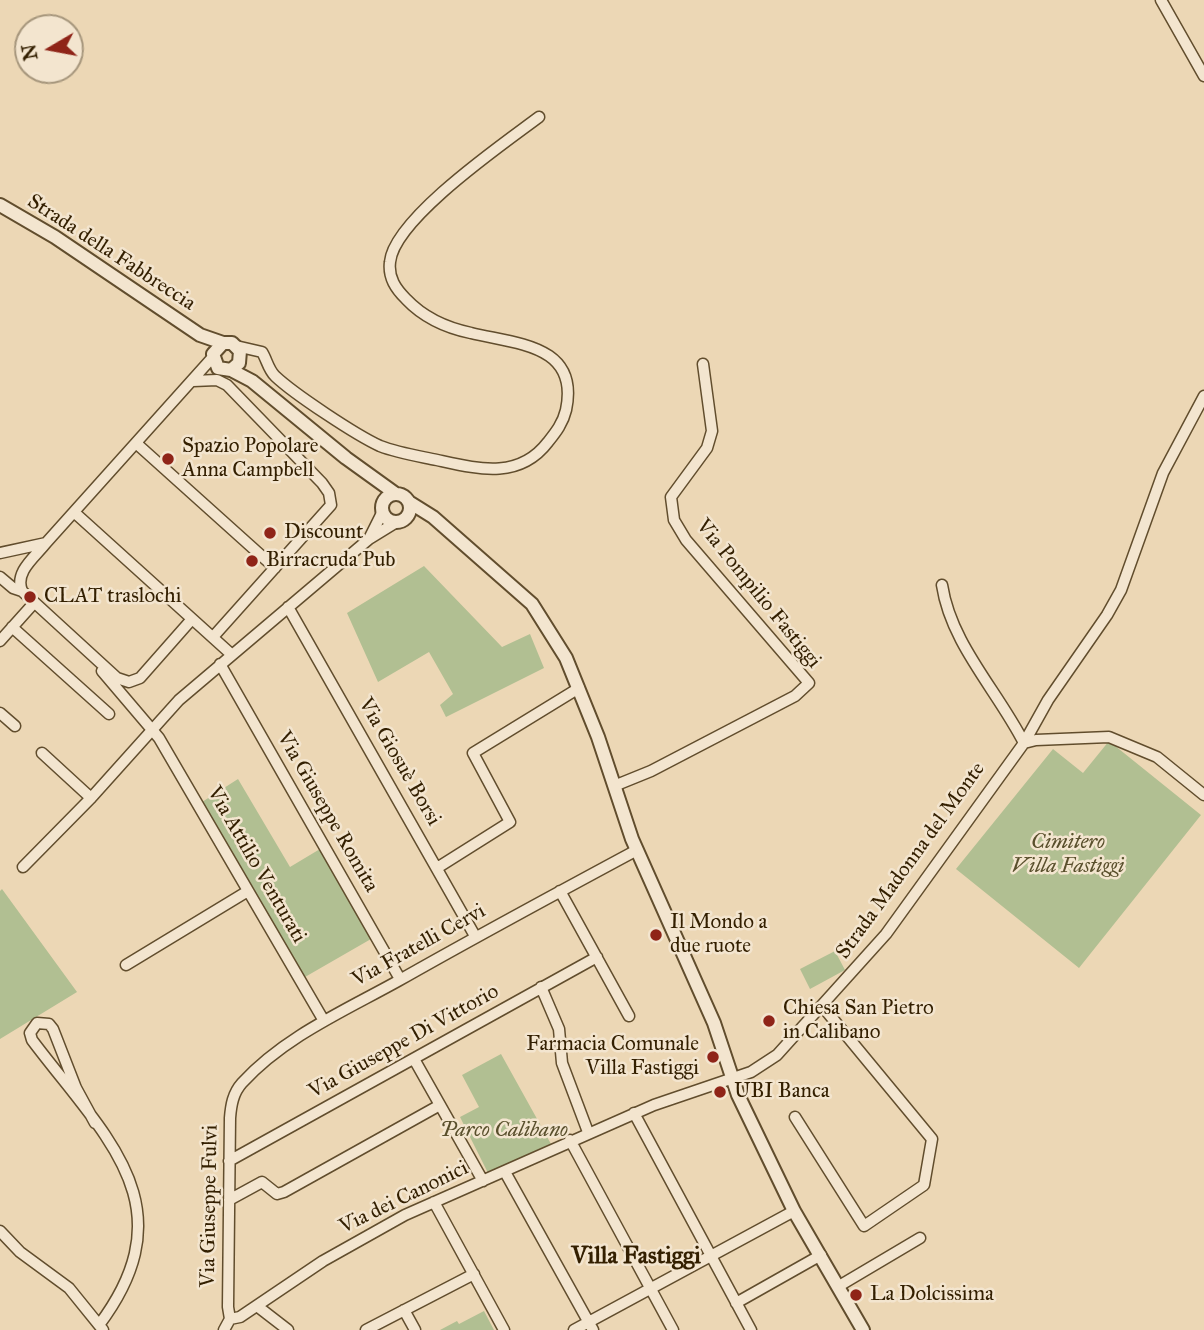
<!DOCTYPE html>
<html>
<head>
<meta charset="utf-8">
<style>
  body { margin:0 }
  #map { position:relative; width:1204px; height:1330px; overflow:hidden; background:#ecd7b5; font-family:"IM FELL Great Primer",serif }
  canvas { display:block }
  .north { position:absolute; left:14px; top:14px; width:70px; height:70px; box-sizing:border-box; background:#f3e5cf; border:2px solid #a6967c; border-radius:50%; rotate:260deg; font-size:19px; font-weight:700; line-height:28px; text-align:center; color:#331f00 }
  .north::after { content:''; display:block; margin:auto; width:24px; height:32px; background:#8f2418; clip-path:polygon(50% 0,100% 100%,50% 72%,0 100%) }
</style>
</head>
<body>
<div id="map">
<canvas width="1204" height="1330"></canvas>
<div class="north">N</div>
</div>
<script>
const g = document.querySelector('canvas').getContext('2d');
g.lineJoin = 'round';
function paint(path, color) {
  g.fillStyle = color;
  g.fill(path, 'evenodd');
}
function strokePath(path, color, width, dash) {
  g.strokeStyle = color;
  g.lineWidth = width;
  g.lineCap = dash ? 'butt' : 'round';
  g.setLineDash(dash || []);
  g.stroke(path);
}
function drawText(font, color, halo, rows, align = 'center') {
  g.font = font + ' "IM FELL Great Primer",serif';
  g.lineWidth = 5;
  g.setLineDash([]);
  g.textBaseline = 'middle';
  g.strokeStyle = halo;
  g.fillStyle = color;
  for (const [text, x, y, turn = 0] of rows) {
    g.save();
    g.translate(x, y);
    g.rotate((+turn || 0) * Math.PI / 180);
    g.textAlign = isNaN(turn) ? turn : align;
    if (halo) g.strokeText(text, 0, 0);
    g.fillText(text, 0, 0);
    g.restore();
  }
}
const green = new Path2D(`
  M424,566L502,647L530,634L544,668L446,717L440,705L453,694L429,652L378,682L347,613Z
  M1109,741L1201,815L1079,968L956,869L1053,749L1083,773Z
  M238,779L290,867L320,849L371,939L305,977L202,802Z
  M2,889L77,992L0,1039V891Z
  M835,951L845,970L810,989L800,969Z
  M501,1054L551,1144L489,1175L460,1117L479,1107L462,1075Z
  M484,1311L494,1330H440L457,1321L459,1324Z`);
const minor = new Path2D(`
  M1161,0L1204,76
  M236,346L262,352C267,360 268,369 275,376C294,394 356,435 380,446C398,453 418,456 437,460C478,469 519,480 548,442C556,432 563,423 566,410C580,344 515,344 471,333C447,328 423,317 406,299C396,289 388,278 390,262C394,219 503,144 539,117
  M193,381L217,380L227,385L322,483L329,493L331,505L213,637
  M137,444L275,568
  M75,513L231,654
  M369,539L382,513
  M0,553L46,543
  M0,577L13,588L22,591
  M942,585C951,644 997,690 1024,743
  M288,607L475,936
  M192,619L140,678L129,682L117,678L22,591C14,572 35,557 46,543L212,358
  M12,627L109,714
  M0,641L34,603
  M220,664L400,979
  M102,671L159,738L324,1021
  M0,713L15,726
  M1024,743L1036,740L1109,737L1157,757L1204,795
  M42,753L91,798
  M614,786L651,771L795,696L809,683L686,540L674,520L671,497L707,448L712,431L703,364
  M23,867L91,798L179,700L369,539L395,523
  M437,868L510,822L473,753L579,688
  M560,891L629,1016
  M126,965L248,891
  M541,987L559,1029L562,1063L588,1132
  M414,1059L483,1181
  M634,1113L751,1330
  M795,1117L864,1226L924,1185L932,1139L823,1007
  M95,1123L76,1088L53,1029L49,1024L37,1023L30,1033L32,1040C105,1137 189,1205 99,1325
  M570,1140L673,1330
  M229,1161L597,957
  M505,1172L593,1330
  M229,1200L262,1182L277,1194L284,1192L440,1105
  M434,1202L504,1330
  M0,1231L20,1252L69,1288L103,1330
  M839,1286L920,1238
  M736,1303L821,1255
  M257,1306L288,1330
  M404,1310L415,1330
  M230,1319L240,1317L323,1261L405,1215L654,1105L751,1072L777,1055L886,934L1024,743L1048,700L1107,615L1121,590L1163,473L1204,396
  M230,1319L228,1307L230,1118C231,1105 233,1093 242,1083C284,1037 344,1011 398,981C477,936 557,893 637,850
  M224,1330L230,1319
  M366,1330L474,1274
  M574,1330L794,1211`);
const tertiary = new Path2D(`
  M0,205L55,237L200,335L223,343
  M231,370L239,363L240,351L232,343H223L213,354L218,368L231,370L252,381L346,458L396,494
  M382 508a14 14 0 1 1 28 0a14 14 0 1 1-28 0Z
  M409,502L433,517L532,604L566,658L598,737L632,839L714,1023L738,1095L794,1211L863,1330`);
const markers = [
  [168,459,7,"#8f2418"],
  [270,533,7,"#8f2418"],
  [252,561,7,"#8f2418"],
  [30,597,7,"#8f2418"],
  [656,935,7,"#8f2418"],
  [769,1021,7,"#8f2418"],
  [713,1057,7,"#8f2418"],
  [720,1092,7,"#8f2418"],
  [856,1295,7,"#8f2418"]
];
const streetNames = [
  ["Strada della Fabbreccia",111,253,33],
  ["Via Pompilio Fastiggi",758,594,51],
  ["Via Giosuè Borsi",399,762,60],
  ["Via Giuseppe Romita",327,812,60],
  ["Strada Madonna del Monte",911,861,-54],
  ["Via Attilio Venturati",256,865,60],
  ["Via Fratelli Cervi",419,946,-29],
  ["Via Giuseppe Di Vittorio",404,1042,-29],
  ["Via dei Canonici",404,1198,-26],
  ["Via Giuseppe Fulvi",210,1206,-89]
];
const poiNames = [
  ["Spazio Popolare",182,447],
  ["Anna Campbell",182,471],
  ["Discount",284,533],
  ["Birracruda Pub",266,561],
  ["CLAT traslochi",44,597],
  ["Il Mondo a",670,923],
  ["due ruote",670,947],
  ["Chiesa San Pietro",783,1009],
  ["in Calibano",783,1033],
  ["Farmacia Comunale",699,1045,"right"],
  ["Villa Fastiggi",699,1069,"right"],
  ["UBI Banca",734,1092],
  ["La Dolcissima",870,1295]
];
const parkNames = [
  ["Cimitero",1068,843],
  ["Villa Fastiggi",1068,867],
  ["Parco Calibano",504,1131]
];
const quarterNames = [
  ["Villa Fastiggi",636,1257]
];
paint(green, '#b1bf92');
strokePath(minor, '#614d2d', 13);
strokePath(tertiary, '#614d2d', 16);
strokePath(minor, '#f3e5cf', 10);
strokePath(tertiary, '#f3e5cf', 12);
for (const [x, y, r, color] of markers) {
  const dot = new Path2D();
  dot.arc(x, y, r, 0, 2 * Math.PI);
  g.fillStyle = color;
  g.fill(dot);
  strokePath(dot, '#f3e5cf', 2.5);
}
drawText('21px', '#331f00', '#f3e5cf', streetNames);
drawText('21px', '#331f00', '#f3e5cf', poiNames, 'left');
drawText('italic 21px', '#594f2c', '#f3e5cf', parkNames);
drawText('bold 24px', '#331f00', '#f3e5cf', quarterNames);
</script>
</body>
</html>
